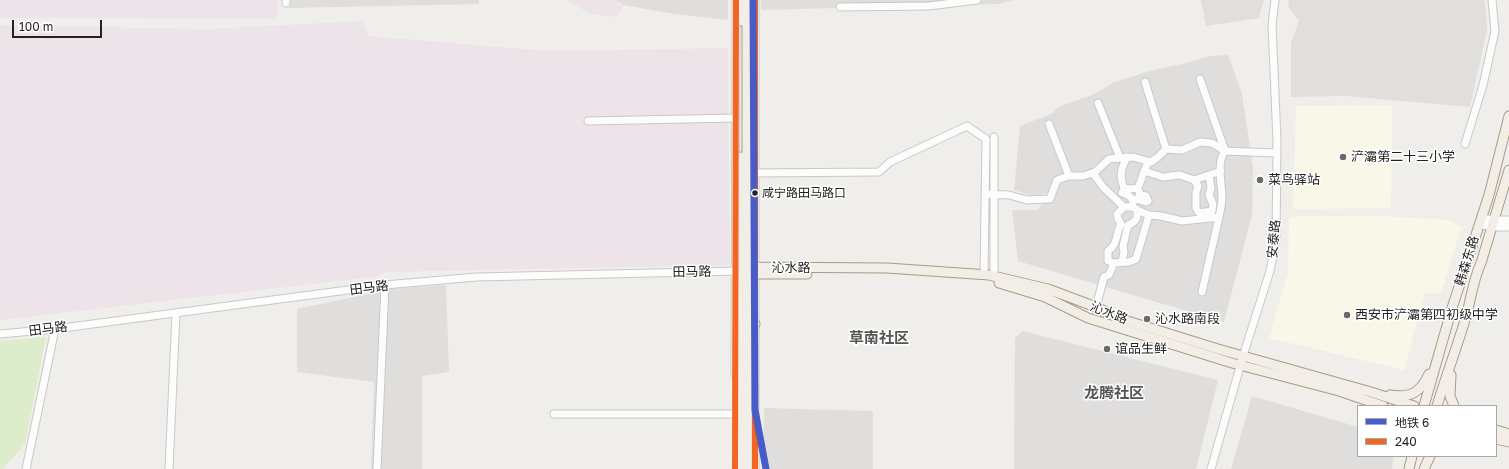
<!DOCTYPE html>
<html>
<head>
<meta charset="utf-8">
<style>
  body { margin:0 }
  #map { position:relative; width:1509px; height:469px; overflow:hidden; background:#f0eeeb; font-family:"Golos Text","Noto Sans SC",sans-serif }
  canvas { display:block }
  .legend { position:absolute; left:1357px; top:405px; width:140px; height:52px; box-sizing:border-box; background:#fff; border:1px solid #a7a7a7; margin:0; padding:5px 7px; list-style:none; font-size:12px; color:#222 }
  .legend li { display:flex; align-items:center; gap:8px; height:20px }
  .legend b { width:20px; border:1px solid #a7a7a7 }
  .scale { position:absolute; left:12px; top:20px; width:90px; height:18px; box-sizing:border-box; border:2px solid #222; border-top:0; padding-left:5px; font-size:12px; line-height:14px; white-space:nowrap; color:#222; -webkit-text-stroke:3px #fff; paint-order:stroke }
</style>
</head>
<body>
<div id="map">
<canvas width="1509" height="469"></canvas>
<ul class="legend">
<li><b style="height:5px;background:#485cc7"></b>地铁 6</li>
<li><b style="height:5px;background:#f26522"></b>240</li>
</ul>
<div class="scale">100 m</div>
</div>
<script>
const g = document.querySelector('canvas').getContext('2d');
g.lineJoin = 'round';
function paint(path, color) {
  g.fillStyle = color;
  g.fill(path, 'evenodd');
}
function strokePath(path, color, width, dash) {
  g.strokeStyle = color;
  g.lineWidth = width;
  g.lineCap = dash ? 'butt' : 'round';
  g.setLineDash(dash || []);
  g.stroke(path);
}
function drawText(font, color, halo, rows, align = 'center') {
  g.font = font + ' "Golos Text","Noto Sans SC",sans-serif';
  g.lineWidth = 3;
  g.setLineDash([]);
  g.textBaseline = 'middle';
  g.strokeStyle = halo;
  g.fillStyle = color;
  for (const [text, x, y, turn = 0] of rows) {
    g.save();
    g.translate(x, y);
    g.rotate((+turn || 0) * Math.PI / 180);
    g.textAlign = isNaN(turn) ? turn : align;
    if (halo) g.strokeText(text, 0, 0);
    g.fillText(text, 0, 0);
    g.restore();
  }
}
const residential = new Path2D(`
  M289,0H479V4L289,8Z
  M615,0H728V20L674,14L624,5Z
  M761,0H1013L999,4L761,10Z
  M1228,55L1242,94L1253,167L1252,215L1224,322L1018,261L1012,210H1038L1050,193L1032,196L1014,190L1020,126L1051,114L1061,106L1092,95L1115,82L1153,70L1182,64L1211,56Z
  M446,285L449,372L422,376V469H371L374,382L297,372V309L391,289Z
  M1023,331L1218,380L1196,469H1014L1015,338Z
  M1252,396L1358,427V456H1394L1392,469H1231Z
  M764,408L873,411V469H763Z`);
const industrial = new Path2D(`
  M0,0H278L277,19L0,18Z
  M567,0H615L624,5L616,17L590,14Z
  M362,21L369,36L548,51L728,48L730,265L387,272L374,277L0,320V25L206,29Z`);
const education = new Path2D(`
  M1392,105L1391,208L1293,209L1296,106Z
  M1296,216H1383L1448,220L1461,227L1441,293H1425L1404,370L1269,338L1288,272L1289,218Z`);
const grass = new Path2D(`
  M46,337L25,444L3,469H0V341Z`);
const parking = new Path2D(`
  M1201,0H1264L1259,18L1206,26Z
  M1289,0H1485L1487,30L1470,107L1346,96L1291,97V43L1299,21L1288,7Z`);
const minor = new Path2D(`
  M286,3V0
  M840,7L929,6L977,0
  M1145,82L1166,149
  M1098,103L1120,158
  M588,121L735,118
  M1049,124L1069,176
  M994,137V276
  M1465,144L1483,85L1495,31L1492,0
  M1144,171L1163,177L1180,175L1194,180
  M755,173L879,172L890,162L967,126L986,139L984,275
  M1093,173L1103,187L1124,207
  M1209,175L1194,180L1198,186L1196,192V208L1199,213L1212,211L1213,204L1209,195L1211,188L1209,175L1221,171
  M1124,188C1119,176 1121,169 1127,157
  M985,194L1009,195L1027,200L1050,199L1057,180L1069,176H1083L1095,172L1109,159L1133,157L1151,162
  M1134,201L1128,195L1122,193L1124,188L1130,189L1138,188
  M1132,207L1133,202L1136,199L1146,202L1148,201L1146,196L1140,195L1138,188L1147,164L1157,158L1166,149L1182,150L1200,142L1212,143L1225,151L1200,79
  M1482,218L1494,220H1509
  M1479,224L1492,227H1509
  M1122,262L1124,252L1123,246L1128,225C1136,222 1138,218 1137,210L1149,215
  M1114,263L1108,261V251C1119,243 1115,234 1121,224L1118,219L1117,214L1124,207H1132L1136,209
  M1202,292L1219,217
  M1096,307L1104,277L1109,275L1114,263L1129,262L1136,259L1149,215L1161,216L1182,221L1219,217C1220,211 1222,204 1222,198C1222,184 1216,163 1225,151L1277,153
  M0,334L55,329L385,285L476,277L740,271
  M735,374L736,0
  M554,414H735
  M26,469L55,329
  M169,469L176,313
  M377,469L385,285
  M755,469V0
  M1211,469L1243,356L1270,271L1276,241L1277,140L1272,25L1275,0`);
const major = new Path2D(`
  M741,21V0
  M740,271L747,267L887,268L989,275L1048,289L1096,307L1118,318L1218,349L1371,392L1414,406
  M740,271L747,274H807
  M999,283L1045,297L1088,318L1232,363L1339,391L1383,406
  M748,339L755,324
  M1451,375L1450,396L1454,406
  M1390,395C1411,398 1420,393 1429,374
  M1424,406L1452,308L1489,195L1509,116
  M1437,406C1446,376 1457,347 1466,317C1471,299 1473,280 1481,263L1509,170
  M1496,430L1509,434
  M1496,439L1509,442
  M739,469L741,157
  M747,469V0
  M1409,469L1412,456
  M1424,469L1430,456`);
const bus1 = new Path2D(`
  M755,0V469
  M735,469L736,0`);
const metro1 = new Path2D(`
  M753,0L755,410L766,469`);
const markers = [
  [1343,157,4,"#6a6968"],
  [1260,180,4,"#6a6968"],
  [755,193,3.5,"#222"],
  [1347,315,4,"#6a6968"],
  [1147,319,4,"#6a6968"],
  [1107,349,4,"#6a6968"]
];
const busNames = [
  ["咸宁路田马路口",762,193]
];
const poiNames = [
  ["浐灞第二十三小学",1351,157],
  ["菜鸟驿站",1268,180],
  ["西安市浐灞第四初级中学",1355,315],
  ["沁水路南段",1155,319],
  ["谊品生鲜",1115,349]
];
const streetNames = [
  ["安泰路",1274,239,-85],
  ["韩森东路",1467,261,-73],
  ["沁水路",791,268],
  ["田马路",692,272,-1],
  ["田马路",369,288,-7],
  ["沁水路",1109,313,21],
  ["田马路",48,329,-7]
];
const quarterNames = [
  ["草南社区",879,338],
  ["龙腾社区",1114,393]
];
paint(residential, '#dfdedc');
paint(industrial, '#ede4e9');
paint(education, '#f8f7e8');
paint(grass, '#ddeccb');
paint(parking, '#e0dfde');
strokePath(minor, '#c9c8c7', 9);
strokePath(major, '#a79c86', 11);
strokePath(minor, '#fdfcfc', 7);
strokePath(major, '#f3ede7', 9);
strokePath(bus1, '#f26522', 6);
strokePath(metro1, '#485cc7', 7);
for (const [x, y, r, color] of markers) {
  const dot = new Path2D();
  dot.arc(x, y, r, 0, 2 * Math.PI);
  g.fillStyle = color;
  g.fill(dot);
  strokePath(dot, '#fff', 1.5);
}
drawText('12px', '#222', '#fff', busNames, 'left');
drawText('13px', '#222', '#fff', poiNames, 'left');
drawText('13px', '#222', '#fff', streetNames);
drawText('bold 15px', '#555', '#fff', quarterNames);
</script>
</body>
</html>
